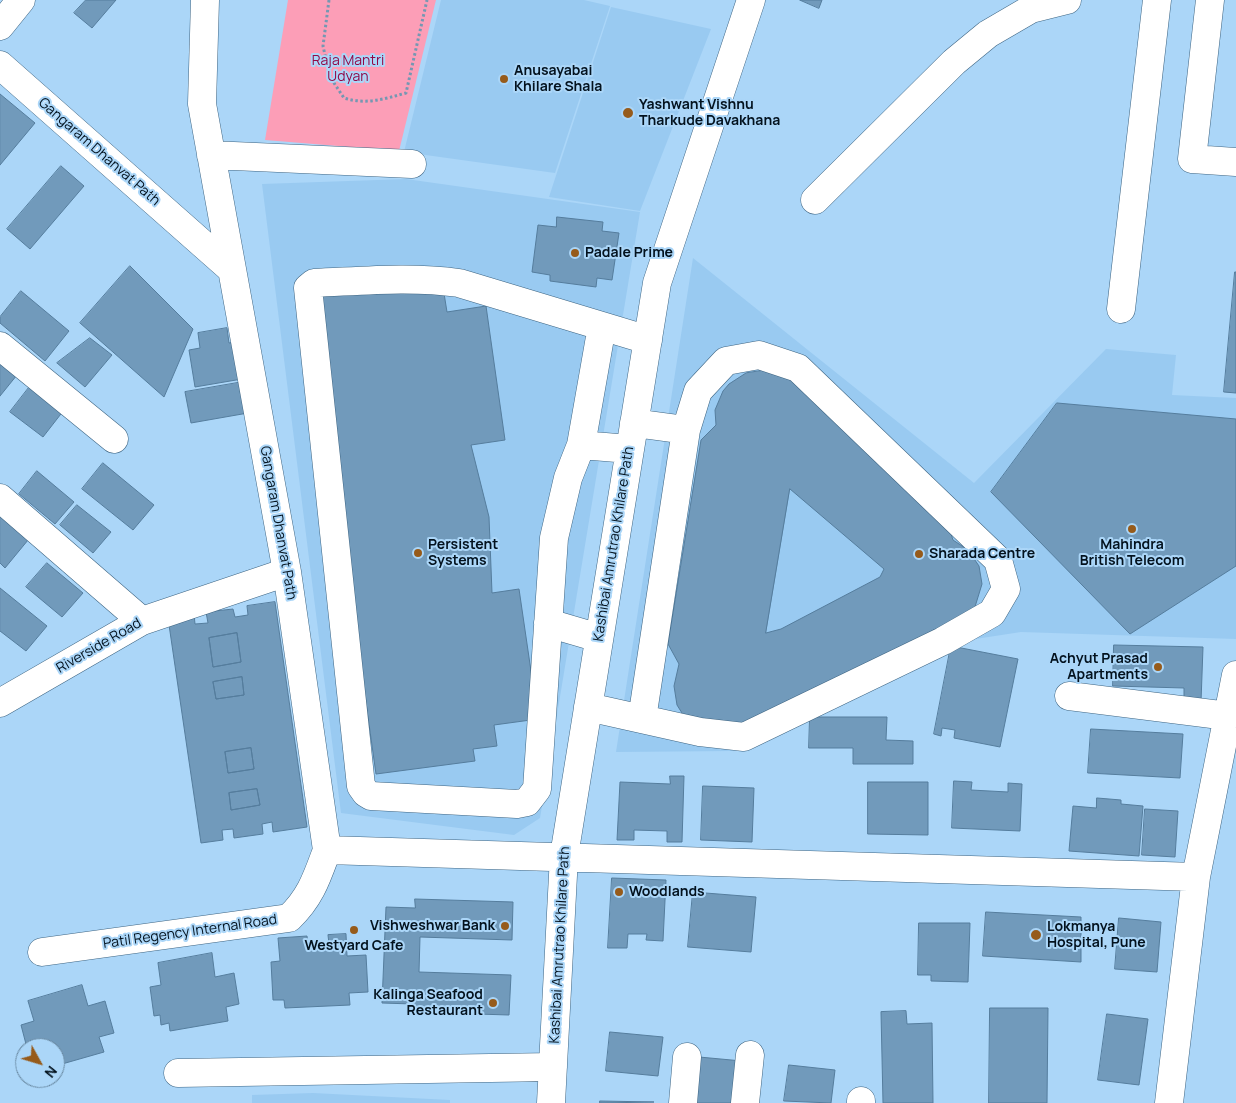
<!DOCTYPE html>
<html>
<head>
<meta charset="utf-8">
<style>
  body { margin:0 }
  #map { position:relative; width:1236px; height:1103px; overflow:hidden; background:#abd6f8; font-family:Manrope,sans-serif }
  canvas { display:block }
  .north { position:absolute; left:15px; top:1038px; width:50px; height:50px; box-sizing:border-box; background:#abd6f8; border:1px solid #6888a1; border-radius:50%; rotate:129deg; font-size:14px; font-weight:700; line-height:20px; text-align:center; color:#03121e }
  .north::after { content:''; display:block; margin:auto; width:18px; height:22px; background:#965b1b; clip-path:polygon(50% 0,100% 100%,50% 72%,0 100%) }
</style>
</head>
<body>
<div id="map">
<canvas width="1236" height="1103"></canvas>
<div class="north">N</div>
</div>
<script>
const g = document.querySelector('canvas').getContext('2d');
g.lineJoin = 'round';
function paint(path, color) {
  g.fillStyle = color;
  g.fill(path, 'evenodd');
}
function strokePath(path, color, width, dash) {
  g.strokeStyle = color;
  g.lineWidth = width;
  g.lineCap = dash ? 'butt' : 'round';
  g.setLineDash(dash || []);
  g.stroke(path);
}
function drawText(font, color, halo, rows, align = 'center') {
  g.font = font + ' Manrope,sans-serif';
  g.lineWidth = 4;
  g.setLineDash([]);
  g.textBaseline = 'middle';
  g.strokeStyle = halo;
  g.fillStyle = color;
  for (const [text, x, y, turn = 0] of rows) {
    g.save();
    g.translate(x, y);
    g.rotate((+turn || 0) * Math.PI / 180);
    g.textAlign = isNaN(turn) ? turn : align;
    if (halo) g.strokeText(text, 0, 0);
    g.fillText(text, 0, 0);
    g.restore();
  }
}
const built = new Path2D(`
  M441,0H584L610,6L555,173L404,152Z
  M611,7L711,29L640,211L549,197Z
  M406,179L640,212L540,818L514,835L341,813L262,184Z
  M693,258L974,483L1106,349L1176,355L1172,395L1236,398V639L1021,632L956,642L731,751L616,752Z
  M313,1093L450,1100V1103H252V1095Z`);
const green = new Path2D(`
  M288,0H436L399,151L265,140Z`);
const building = new Path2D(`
  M86,0H116L92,28L74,13Z
  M800,0H822L819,8Z
  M0,94L35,123L0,165Z
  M61,166L84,186L30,249L7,229Z
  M557,217L603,222L602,231L619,233L612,280L597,278L596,287L550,281V275L532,272L538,225L556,227Z
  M130,266L193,329L164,397L80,323Z
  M1235,272H1236V393L1224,392Z
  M443,287L447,312L486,306L505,440L471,445L489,517L492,593L519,589L538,719L494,725L497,746L473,749L475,761L376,774L309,296Z
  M21,291L69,331L45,361L0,323V317Z
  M227,328L229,343L235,342L242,379L195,387L189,350L200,348L198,333Z
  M90,338L112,355L85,387L57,363Z
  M0,362L17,375L0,396Z
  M766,370L793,381L945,516L953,540L968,550L979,566L982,584L974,610L942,629L933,630L924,646L724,733L689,721L682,713L677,705L674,686L679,664L668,644L701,440L716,425L715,410L723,391L729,384L746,373ZM790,489L884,569L880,577L781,629L766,633Z
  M243,382L248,413L191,423L185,392Z
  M31,385L64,410L43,437L10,412Z
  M1057,403L1236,419V566L1130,634L991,492Z
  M103,463L154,505L133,530L82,489Z
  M37,471L74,502L55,524L19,494Z
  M77,505L111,532L93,553L60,525Z
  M0,515L33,534L5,568L0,563Z
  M47,563L83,593L62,617L26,587Z
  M0,588L47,626L26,651L0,631Z
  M275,602L307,827L273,832L272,822L262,824L263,834L234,838L233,829L222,830L223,840L201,843L168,618L194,614L195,624L208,623L206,612L233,609L235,617L248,615L247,606ZM237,633L241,662L213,667L209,638ZM242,677L244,695L216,699L213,682ZM251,748L254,769L228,773L225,752ZM257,789L260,805L231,810L229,793Z
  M237,633L241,662L213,667L209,638Z
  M1114,645L1203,647L1201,702H1184V688L1113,686Z
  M951,646L1018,659L1000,747L954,738L955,730L942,728L941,736L934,734Z
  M242,677L244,695L216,699L213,682Z
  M810,717H887L886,740L913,741V764H853V748H809Z
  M1091,729L1183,734L1180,778L1088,773Z
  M251,748L254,769L228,773L225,752Z
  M670,776H684L682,842H667V831L634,830V840H617L620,782L670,784Z
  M954,781L972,782L971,790L1008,792V783L1022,784L1020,831L952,828Z
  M868,782H928V835L868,834Z
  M703,786L754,788L752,842L701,840Z
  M257,789L260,805L231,810L229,793Z
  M1097,798L1121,800V804L1143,806L1139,856L1069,851L1073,806L1096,808Z
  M1145,809L1178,811L1175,857L1142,855Z
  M612,878L666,880L663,941L646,940L647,934H628L627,948H608Z
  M693,892L756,897L751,952L688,947Z
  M415,899L513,902L512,940L420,937L419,972L511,975L509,1015L413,1012V1004L382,1003L386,907L415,908Z
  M986,912L1081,917V962L983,956Z
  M1119,918L1161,922L1157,972L1115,969Z
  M919,923H970L968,982L931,981V975H918Z
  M346,934L347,956L366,955L368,992L349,993L350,1005L285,1008L284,1000H273L271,962L280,961L278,938L307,936L308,945L329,944L328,935Z
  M212,953L215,977L234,973L239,1004L226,1007L228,1021L170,1031L169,1023L161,1025L160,1015L154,1016L150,987L161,985L158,963Z
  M82,985L88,1006L105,1001L114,1033L99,1037L104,1052L55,1066V1048H27L21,1025L34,1021L28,1001Z
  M990,1008H1048L1047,1103H989Z
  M906,1011L907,1024L932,1023L933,1103H883L881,1012Z
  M1107,1014L1148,1019L1139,1085L1098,1080Z
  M610,1032L663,1037L658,1076L606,1071Z
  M699,1057L742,1061L738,1103H694Z
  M789,1065L835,1070L831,1103L784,1101Z
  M600,1101L654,1102L600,1103Z`);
const path = new Path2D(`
  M329,0L323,46L330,77L344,98C366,105 384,99 406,93L427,0`);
const minor = new Path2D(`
  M205,0L202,104L287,572L327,850L1196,877
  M1210,0L1192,159L1236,162
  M0,26L21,0
  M0,65L231,269
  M211,155L412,164
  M815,200L954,62L988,34L1031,9L1067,0
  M1121,309L1157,0
  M602,326L581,445L568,478L554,538L537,789L527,802L517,804L371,796L366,793L361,786L308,288L314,283C362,281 411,276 459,283L648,340
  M0,346L114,439
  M634,423L686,430
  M581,445L629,449
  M0,498L142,621
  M548,623L599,638
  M1069,696L1228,716
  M0,703L142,621L287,572
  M588,707L700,732L744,737L943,641L992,613L1006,589L998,560L798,368L759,355L726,361L698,391L686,430L642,719
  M42,952L289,918C311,897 317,877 327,850
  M178,1073L553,1067
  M551,1103L564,856L657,283L751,0
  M683,1103L687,1057
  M745,1103L750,1055
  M861,1103V1101
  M1169,1103L1196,877L1236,675`);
const markers = [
  [504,79,5,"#965b1b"],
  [628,113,6,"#965b1b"],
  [575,253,5,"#965b1b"],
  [1132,529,5,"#965b1b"],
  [418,553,5,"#965b1b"],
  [919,554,5,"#965b1b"],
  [1158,667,5,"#965b1b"],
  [619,892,5,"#965b1b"],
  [505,926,5,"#965b1b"],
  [354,930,5,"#965b1b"],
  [1036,935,6,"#965b1b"],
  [493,1003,5,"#965b1b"]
];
const parkNames = [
  ["Raja Mantri",348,61],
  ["Udyan",348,77]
];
const poiNames = [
  ["Anusayabai",514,71],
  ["Khilare Shala",514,87],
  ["Yashwant Vishnu",639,105],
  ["Tharkude Davakhana",639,121],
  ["Padale Prime",585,253],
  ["Persistent",428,545],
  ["Systems",428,561],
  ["Mahindra",1132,545,"center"],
  ["British Telecom",1132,561,"center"],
  ["Sharada Centre",929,554],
  ["Achyut Prasad",1148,659,"right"],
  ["Apartments",1148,675,"right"],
  ["Woodlands",629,892],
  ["Vishweshwar Bank",495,926,"right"],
  ["Lokmanya",1047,927],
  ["Hospital, Pune",1047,943],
  ["Westyard Cafe",354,946,"center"],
  ["Kalinga Seafood",483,995,"right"],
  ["Restaurant",483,1011,"right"]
];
const streetNames = [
  ["Gangaram Dhanvat Path",99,152,41],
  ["Gangaram Dhanvat Path",278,523,80],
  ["Kashibai Amrutrao Khilare Path",614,544,-81],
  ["Riverside Road",99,646,-30],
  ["Patil Regency Internal Road",190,932,-8],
  ["Kashibai Amrutrao Khilare Path",560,945,-87]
];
paint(built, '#99caf1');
paint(green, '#fc9eb7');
paint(building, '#719abb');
strokePath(building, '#557d9d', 1);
strokePath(minor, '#3e6583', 29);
strokePath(path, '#7597b2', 3, [2.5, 2.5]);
strokePath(minor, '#fff', 28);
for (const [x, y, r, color] of markers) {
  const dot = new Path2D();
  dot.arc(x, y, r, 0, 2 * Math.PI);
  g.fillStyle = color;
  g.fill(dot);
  strokePath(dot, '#abd6f8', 2);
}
drawText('14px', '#910846', '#abd6f8', parkNames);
drawText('bold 14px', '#03121e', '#abd6f8', poiNames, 'left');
drawText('14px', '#03121e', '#abd6f8', streetNames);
</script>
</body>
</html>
